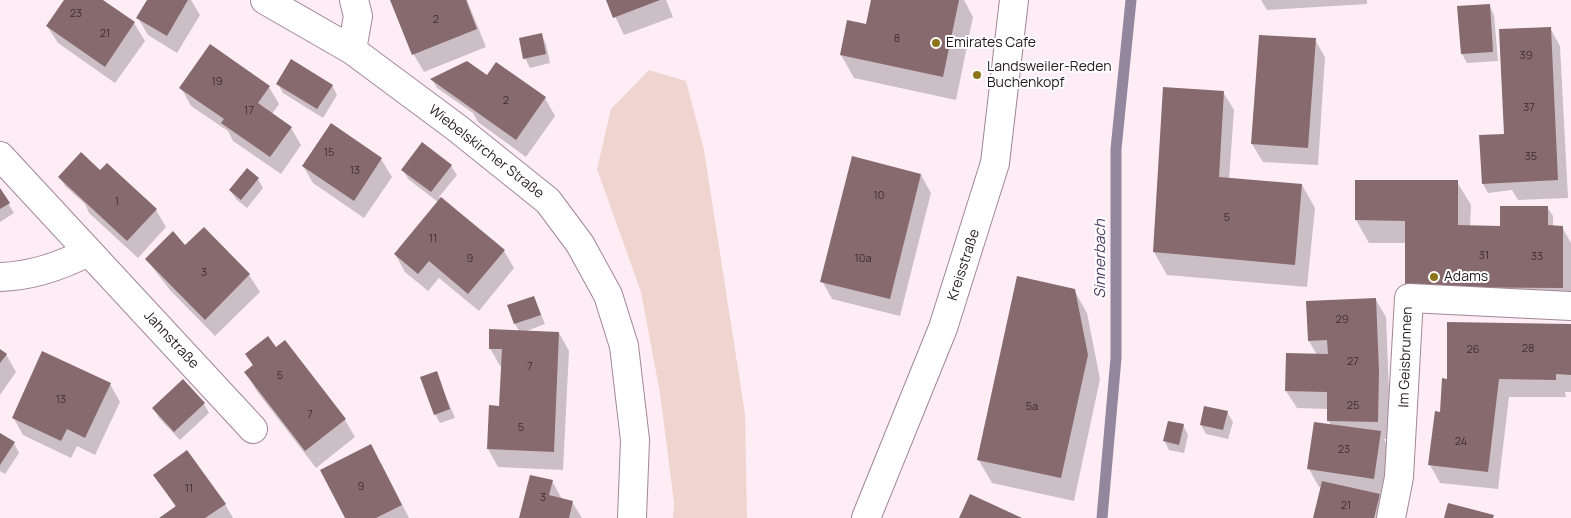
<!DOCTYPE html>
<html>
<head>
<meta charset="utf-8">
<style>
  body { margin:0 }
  canvas { display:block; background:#ffedf6 }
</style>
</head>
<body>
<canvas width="1571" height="518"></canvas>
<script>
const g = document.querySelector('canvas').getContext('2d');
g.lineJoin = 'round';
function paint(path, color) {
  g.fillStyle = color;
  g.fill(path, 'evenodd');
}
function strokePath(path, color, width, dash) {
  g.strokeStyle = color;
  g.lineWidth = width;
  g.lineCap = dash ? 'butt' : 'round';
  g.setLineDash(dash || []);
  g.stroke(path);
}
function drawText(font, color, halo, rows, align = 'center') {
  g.font = font + ' Manrope,sans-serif';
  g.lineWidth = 4;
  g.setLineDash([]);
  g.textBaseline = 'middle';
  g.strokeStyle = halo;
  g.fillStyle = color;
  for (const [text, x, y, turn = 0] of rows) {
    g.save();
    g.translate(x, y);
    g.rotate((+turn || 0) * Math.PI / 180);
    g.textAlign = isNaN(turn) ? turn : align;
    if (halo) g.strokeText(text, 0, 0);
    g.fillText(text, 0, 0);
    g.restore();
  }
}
const green = new Path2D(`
  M649,70L686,81L704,150L745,414L747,518H673L674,503L660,393L641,292L597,169L611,109Z`);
const shadow = new Path2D(`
  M66,0H101L134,23L145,41L115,83L58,43L47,26Z
  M149,0H191L200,15L177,53L148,35L138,18Z
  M391,0H467L486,47L424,72L414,55Z
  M607,0H666L673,17L624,35Z
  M872,0H964L973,17L956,100L854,78L841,55L867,25Z
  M1261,0H1367V4L1267,10Z
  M1489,5L1494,15L1498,61L1467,63L1462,54Z
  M1550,28L1560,46L1568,198L1518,200L1512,190L1488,193L1483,184Z
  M541,34L546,44L550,63L530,68L525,58Z
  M1260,36L1315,40L1325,57L1318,165L1263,162L1252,144Z
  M487,77L545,98L555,116L526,157L478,122L473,113L437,88L432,79Z
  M278,84L332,85L337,95L323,118L283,93Z
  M269,87L279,104L272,114L291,128L301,145L281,174L233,141L228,131L191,106L181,88Z
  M1223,92L1234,110L1229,180L1302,185L1315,208L1307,287L1167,275L1154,252Z
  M331,125L381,159L392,177L364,218L313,183L303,166Z
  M451,166L457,175L439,197L504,251L514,268L479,311L439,278L428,291L405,272L395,254L438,202L408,179L403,170Z
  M100,172L156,210L166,227L138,258L89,213L85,204L65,186L60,177Z
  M921,175L931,193L900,316L832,299L822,281Z
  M258,179L263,188L247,208L236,199L230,190Z
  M1457,182L1471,205L1470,227H1501L1547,207L1553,216V227H1562L1571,243V305L1470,304L1406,243H1369L1356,220Z
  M0,190L14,213L0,222Z
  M204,228L249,275L260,292L215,336L170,290L146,259L185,247Z
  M1074,290L1087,313L1100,379L1074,501L992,483L978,459Z
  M534,297L545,324L524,332L559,333L569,351L563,470L498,467L488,449L501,407L503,366H500L490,348L519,331L515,324Z
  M1376,300L1386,317L1389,390L1388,439H1384L1390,450L1383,496L1379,495L1389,513L1388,518H1314L1322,487H1319L1309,469L1331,425L1328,420V409L1297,408L1286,391L1317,355L1309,341Z
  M1571,326V392H1565L1566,397H1509L1498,489L1440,483L1430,465L1448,380Z
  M276,349L345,420L355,437L316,468L256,390L246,372L253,366L247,354Z
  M0,350L6,354L16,372L0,395Z
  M436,373L455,418L440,423L435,414Z
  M110,384L120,402L95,455L77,446L71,458L23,435L13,417Z
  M204,404L209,413L180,440L159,418L153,408Z
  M1227,412L1233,422L1228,439L1206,434L1201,425Z
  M1183,425L1188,435L1184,453L1169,450L1164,440Z
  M0,434L14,443L19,453L5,474L0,471Z
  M381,463L409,518H347Z
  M155,475L225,504L233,518H161L176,508Z
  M552,481L562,499L572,502L582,518H521Z`);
const stream = new Path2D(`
  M1102,518L1116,358V149L1131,0`);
const building = new Path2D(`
  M64,0H103L135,22L105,67L46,26Z
  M147,0H188L167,36L136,18Z
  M390,0H466L477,29L412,55Z
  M606,0H660L613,18Z
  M871,0H959L943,77L840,55L847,20L866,24Z
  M1490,4L1493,52L1461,54L1457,6Z
  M1551,27L1558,180L1482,184L1479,135L1504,134L1499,29Z
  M542,33L546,54L523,59L519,38Z
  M1259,35L1316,38L1308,148L1251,144Z
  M210,44L270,86L258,103L292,127L270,157L221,123L224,119L179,88Z
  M291,59L333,85L317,109L276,84Z
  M467,61L487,75L496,62L546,97L516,140L430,79Z
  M1163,87L1224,91L1219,177L1302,184L1295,265L1153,252Z
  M331,123L382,158L354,201L302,166Z
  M422,142L452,165L431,192L401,170Z
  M81,152L100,170L107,163L157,209L127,241L58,177Z
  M852,156L921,174L890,299L820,282Z
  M247,168L259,178L241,200L229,190Z
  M1355,180H1458V225L1500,226V206H1548V225L1563,226V288L1405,287V221L1355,220Z
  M0,188L10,203L0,209Z
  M441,197L505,250L468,294L429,261L418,274L394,254Z
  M204,227L250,274L205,320L145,259L173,231L185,245Z
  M1017,276L1075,289L1088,355L1061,478L977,460Z
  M534,296L541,315L514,324L507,305Z
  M1376,298L1379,371L1378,422L1327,421V392L1285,391L1286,353L1328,354L1327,340L1308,341L1306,301Z
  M1447,322L1571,324V375L1556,374V380L1499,379L1488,472L1428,465L1435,411L1440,412L1442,378L1447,379Z
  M489,329L559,332L554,452L487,449L489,405L499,406L502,349H489Z
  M268,336L276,347L285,340L346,419L305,451L244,372L253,365L245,354Z
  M0,349L7,354L0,363Z
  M42,351L111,383L85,438L67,429L61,441L12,418Z
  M437,371L450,409L434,415L420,377Z
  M183,379L205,403L174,432L152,408Z
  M1204,406L1228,411L1223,430L1200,425Z
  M1168,421L1184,424L1179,445L1163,441Z
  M1314,422L1381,431L1374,479L1307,469Z
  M0,433L15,442L0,465Z
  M371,444L402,505L376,518H345L320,470Z
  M187,450L226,504L205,518H159L176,506L153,475Z
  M530,475L553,480L549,495L573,501L569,518H519Z
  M1322,481L1380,494L1374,518H1313Z
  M970,494L1022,518H959Z
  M1448,503L1494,515L1493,518H1444Z`);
const minor = new Path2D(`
  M265,0L352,50L457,128L548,201L580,244L608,295L624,346L635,440L632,518
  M352,50L358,16L354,0
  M0,156L253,429
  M0,277C32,276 59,267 88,252
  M1391,518L1399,477L1409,298L1571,306`);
const secondary = new Path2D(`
  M866,518L943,328L995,163L1014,0`);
const markers = [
  [936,43,5,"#8d7519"],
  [977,75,5,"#8d7519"],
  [1434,277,5,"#8d7519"]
];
const numberNames = [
  ["23",76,14],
  ["2",436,20],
  ["21",105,34],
  ["8",897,39],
  ["39",1526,56],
  ["19",217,82],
  ["2",506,101],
  ["37",1529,108],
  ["17",249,111],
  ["15",329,153],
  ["35",1531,157],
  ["13",355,171],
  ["10",879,196],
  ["1",117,202],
  ["5",1227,218],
  ["11",433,239],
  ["31",1484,256],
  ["33",1537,257],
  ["9",470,259],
  ["10a",863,259],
  ["3",204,273],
  ["29",1342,320],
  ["28",1528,349],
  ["26",1473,350],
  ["27",1353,362],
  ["7",530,367],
  ["5",280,376],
  ["13",61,400],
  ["25",1353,406],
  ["5a",1032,407],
  ["7",310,415],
  ["5",521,428],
  ["24",1461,442],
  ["23",1344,450],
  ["9",361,487],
  ["11",189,489],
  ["3",543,498],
  ["21",1346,506]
];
const poiNames = [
  ["Emirates Cafe",946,43],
  ["Landsweiler-Reden",987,67],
  ["Buchenkopf",987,83],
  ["Adams",1444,277]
];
const streetNames = [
  ["Wiebelskircher Straße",486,152,38],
  ["Kreisstraße",964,265,-72],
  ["Jahnstraße",171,340,47],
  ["Im Geisbrunnen",1406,357,-88]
];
const waterNames = [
  ["Sinnerbach",1101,259,-90]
];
paint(green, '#efd4cf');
paint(shadow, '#0003');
strokePath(stream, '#93879e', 11);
paint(building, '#876a6e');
strokePath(minor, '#a18794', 30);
strokePath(secondary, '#a18794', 30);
strokePath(minor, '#fff', 28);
strokePath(secondary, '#fff', 28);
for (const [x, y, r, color] of markers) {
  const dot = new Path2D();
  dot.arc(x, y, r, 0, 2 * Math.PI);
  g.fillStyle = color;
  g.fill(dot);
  strokePath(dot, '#fff', 2);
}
drawText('11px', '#3d2e33', null, numberNames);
drawText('14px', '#241a1f', '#fff', poiNames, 'left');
drawText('14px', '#241a1f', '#fff', streetNames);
drawText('italic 15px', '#4e3a65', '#fff', waterNames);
</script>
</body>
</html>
